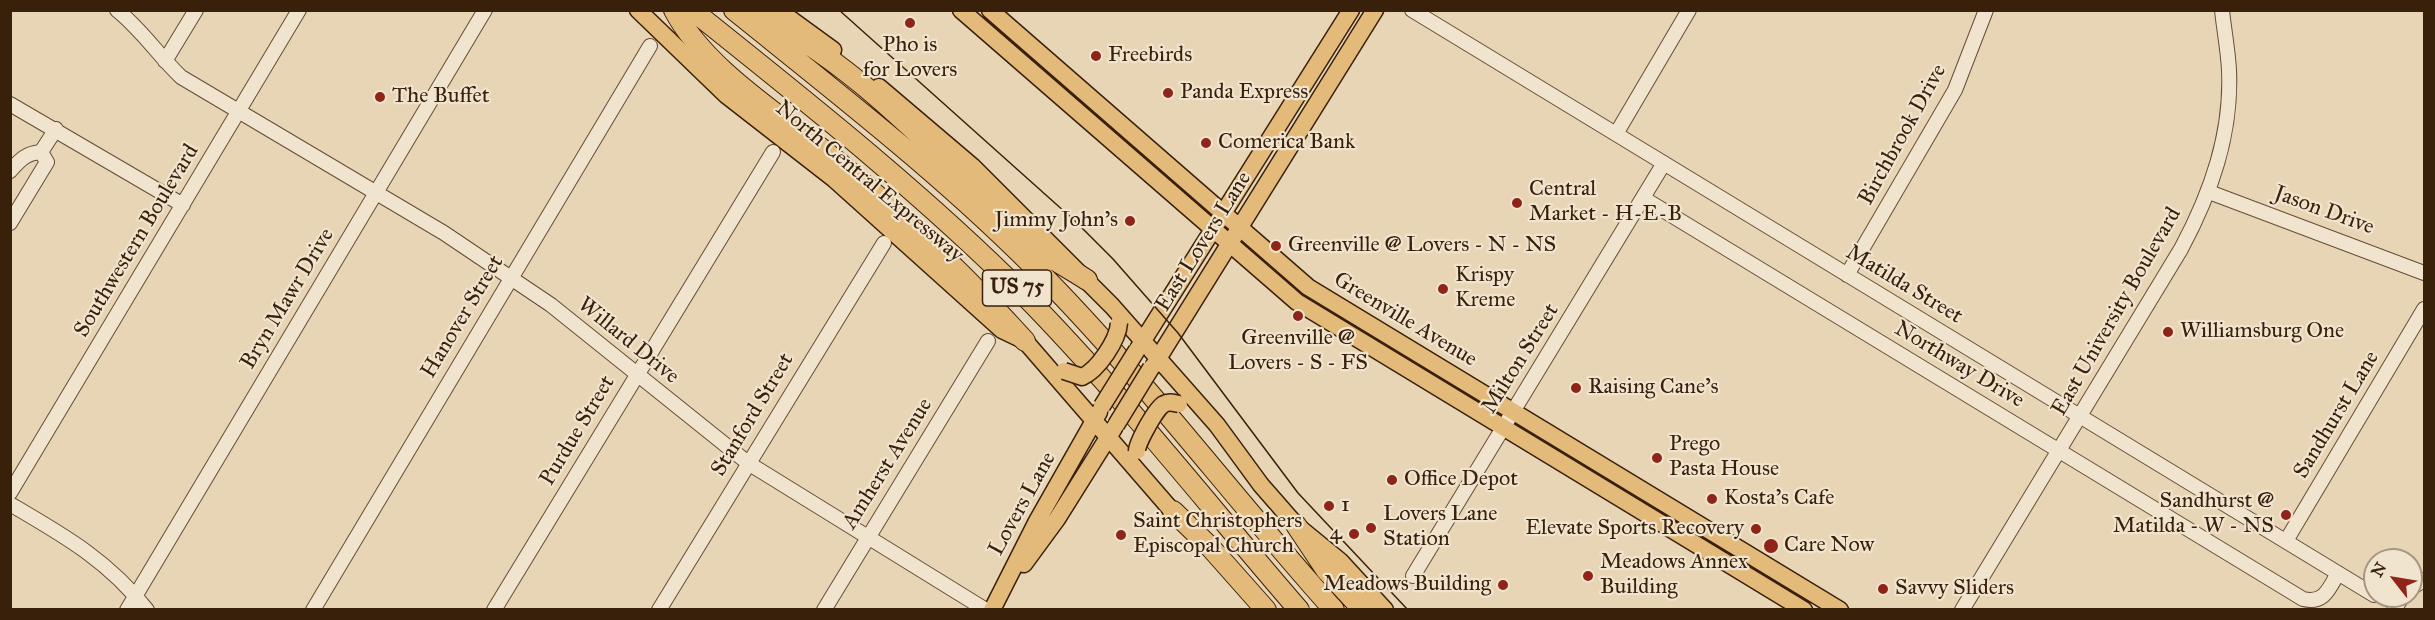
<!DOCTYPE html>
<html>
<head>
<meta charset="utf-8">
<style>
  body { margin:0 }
  #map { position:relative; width:2435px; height:620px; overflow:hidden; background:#e8d5b5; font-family:"IM FELL Great Primer",serif }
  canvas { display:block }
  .frame { position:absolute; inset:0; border:12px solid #39200b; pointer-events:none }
  .north { position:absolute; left:2363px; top:548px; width:60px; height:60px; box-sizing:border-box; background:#f0e4cf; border:2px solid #a79681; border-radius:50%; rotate:301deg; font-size:16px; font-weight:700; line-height:24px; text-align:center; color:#39200b }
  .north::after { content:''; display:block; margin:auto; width:21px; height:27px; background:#8f2418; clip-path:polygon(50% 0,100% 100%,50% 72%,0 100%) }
</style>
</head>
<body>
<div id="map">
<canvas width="2435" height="620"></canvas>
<div class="frame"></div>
<div class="north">N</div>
</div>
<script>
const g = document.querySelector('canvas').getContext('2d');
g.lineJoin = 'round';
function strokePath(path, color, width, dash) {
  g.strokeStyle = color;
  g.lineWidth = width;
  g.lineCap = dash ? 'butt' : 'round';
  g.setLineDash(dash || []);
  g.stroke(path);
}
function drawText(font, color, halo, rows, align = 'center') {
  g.font = font + ' "IM FELL Great Primer",serif';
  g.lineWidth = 4.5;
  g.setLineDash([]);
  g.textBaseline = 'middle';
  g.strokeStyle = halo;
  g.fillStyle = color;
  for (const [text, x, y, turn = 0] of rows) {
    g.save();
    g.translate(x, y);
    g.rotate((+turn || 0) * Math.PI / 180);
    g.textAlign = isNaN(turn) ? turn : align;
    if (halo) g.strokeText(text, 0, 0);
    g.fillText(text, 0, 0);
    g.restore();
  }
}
const minor = new Path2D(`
  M117,10C142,30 158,55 181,77L444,233L551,305L748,463L986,610
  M1412,10L2374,595
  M165,61L196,10
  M10,104L183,205
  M1616,134L1689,10
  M10,171C20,160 26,153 41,152L56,129
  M2209,192L2424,273
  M1643,198L2303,599C2324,604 2329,589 2338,573
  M10,223L47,162L41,152
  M1847,275L1955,90L1986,10
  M10,493L299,10
  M10,504C63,535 108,560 147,610
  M2286,541L2424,309
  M1413,576L1664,163
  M2411,588L2424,580
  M127,610L485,10
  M313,610L650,46
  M494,610L773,152
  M659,610L884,243
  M824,610L988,341
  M1962,610L2181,249C2211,193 2232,134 2229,70C2228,50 2224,30 2222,10
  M2394,610L2403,596`);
const major = new Path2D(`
  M638,10L726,95L834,179L1002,330L1025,341L1180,520
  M778,10L833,50
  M961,10L1297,302L1804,610
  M990,10L1308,287L1840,610
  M879,87L972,166L1112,306L1217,425L1261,485L1296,525L1340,561L1385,610
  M1139,347L1351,10
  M1154,365L1375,10
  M1024,564L1057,519L1114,428
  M992,610L1036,523L1099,412`);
const highway = new Path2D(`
  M674,10C707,73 791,121 844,167C908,221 969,279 1025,341
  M692,10C807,102 921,192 1025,296C1122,395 1208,505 1299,610
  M734,10C842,97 952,182 1049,282C1150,386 1237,502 1334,610
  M746,10C854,56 953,172 1041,250C1054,261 1072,270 1087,280
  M1173,511L1211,548L1266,610
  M1296,525L1326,570L1363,610`);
const tram = new Path2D(`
  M839,10L1075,221L1113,259L1178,333L1298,493L1408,610`);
const majorBridge = new Path2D(`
  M1064,371L1082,377C1098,370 1118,340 1119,323
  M1102,406L1137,350
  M1116,425L1151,368
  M1137,451C1137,443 1156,408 1164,404C1169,401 1174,403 1179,404`);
const markers = [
  [910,23,6,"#8f2418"],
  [1096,56,6,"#8f2418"],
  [1168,93,6,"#8f2418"],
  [380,97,6,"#8f2418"],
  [1206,143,6,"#8f2418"],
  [1517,203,6,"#8f2418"],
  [1130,221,6,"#8f2418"],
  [1276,246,6,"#8f2418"],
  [1443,289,6,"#8f2418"],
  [1298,316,6,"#8f2418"],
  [2168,332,6,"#8f2418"],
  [1576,388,6,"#8f2418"],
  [1657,458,6,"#8f2418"],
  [1392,480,6,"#8f2418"],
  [1712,499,6,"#8f2418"],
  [1329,506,6,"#8f2418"],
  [2286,515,6,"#8f2418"],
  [1371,528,6,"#8f2418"],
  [1756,529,6,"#8f2418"],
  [1354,534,6,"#8f2418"],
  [1121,535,6,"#8f2418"],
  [1771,546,8,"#8f2418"],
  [1588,576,6,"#8f2418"],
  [1503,585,6,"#8f2418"],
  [1883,589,6,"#8f2418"]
];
const shields = [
  [1017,288,69]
];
const shieldNames = [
  ["US 75",1017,288]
];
const poiNames = [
  ["Pho is",910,46,"center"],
  ["for Lovers",910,71,"center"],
  ["Freebirds",1108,56],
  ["Panda Express",1180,93],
  ["The Buffet",392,97],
  ["Comerica Bank",1218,143],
  ["Central",1529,190],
  ["Market - H-E-B",1529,215],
  ["Jimmy John's",1118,221,"right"],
  ["Greenville @ Lovers - N - NS",1288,246],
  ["Krispy",1455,276],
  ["Kreme",1455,301],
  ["Williamsburg One",2180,332],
  ["Greenville @",1298,339,"center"],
  ["Lovers - S - FS",1298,364,"center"],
  ["Raising Cane's",1588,388],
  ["Prego",1669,445],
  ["Pasta House",1669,470],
  ["Office Depot",1404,480],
  ["Kosta's Cafe",1724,499],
  ["Sandhurst @",2274,502,"right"],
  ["Matilda - W - NS",2274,527,"right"],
  ["1",1341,506],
  ["Lovers Lane",1383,515],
  ["Station",1383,540],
  ["Saint Christophers",1133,522],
  ["Episcopal Church",1133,547],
  ["Elevate Sports Recovery",1744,529,"right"],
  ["4",1342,534,"right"],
  ["Care Now",1784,546],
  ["Meadows Annex",1600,563],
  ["Building",1600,588],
  ["Meadows Building",1491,585,"right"],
  ["Savvy Sliders",1895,589]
];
const streetNames = [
  ["Birchbrook Drive",1903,135,-61],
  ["North Central Expressway",869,182,40],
  ["Jason Drive",2324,211,20],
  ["Southwestern Boulevard",137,241,-59],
  ["East Lovers Lane",1204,242,-58],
  ["Matilda Street",1904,285,31],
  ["Bryn Mawr Drive",288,299,-59],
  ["East University Boulevard",2117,312,-60],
  ["Hanover Street",463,317,-59],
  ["Greenville Avenue",1405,320,31],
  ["Willard Drive",628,341,39],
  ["Milton Street",1521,359,-58],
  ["Northway Drive",1959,365,31],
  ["Stanford Street",753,415,-59],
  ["Sandhurst Lane",2337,415,-59],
  ["Purdue Street",578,431,-59],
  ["Amherst Avenue",888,464,-58],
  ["Lovers Lane",1023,504,-61]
];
strokePath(minor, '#654d36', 16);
strokePath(major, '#39200b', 19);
strokePath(highway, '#39200b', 22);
strokePath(minor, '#f0e4cf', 14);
strokePath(major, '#e4ba7a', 16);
strokePath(highway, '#e4ba7a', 20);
strokePath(tram, '#39200b', 1.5);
strokePath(majorBridge, '#39200b', 19, []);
strokePath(majorBridge, '#e4ba7a', 16);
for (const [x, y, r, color] of markers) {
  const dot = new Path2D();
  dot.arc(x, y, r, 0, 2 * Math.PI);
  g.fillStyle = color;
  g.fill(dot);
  strokePath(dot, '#f0e4cf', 2);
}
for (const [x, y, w] of shields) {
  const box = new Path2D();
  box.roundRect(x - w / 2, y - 18, w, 36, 4.5);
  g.fillStyle = '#f0e4cf';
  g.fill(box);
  strokePath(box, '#39200b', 1.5);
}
drawText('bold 21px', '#39200b', null, shieldNames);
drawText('22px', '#39200b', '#f0e4cf', poiNames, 'left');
drawText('22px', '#39200b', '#f0e4cf', streetNames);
</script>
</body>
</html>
